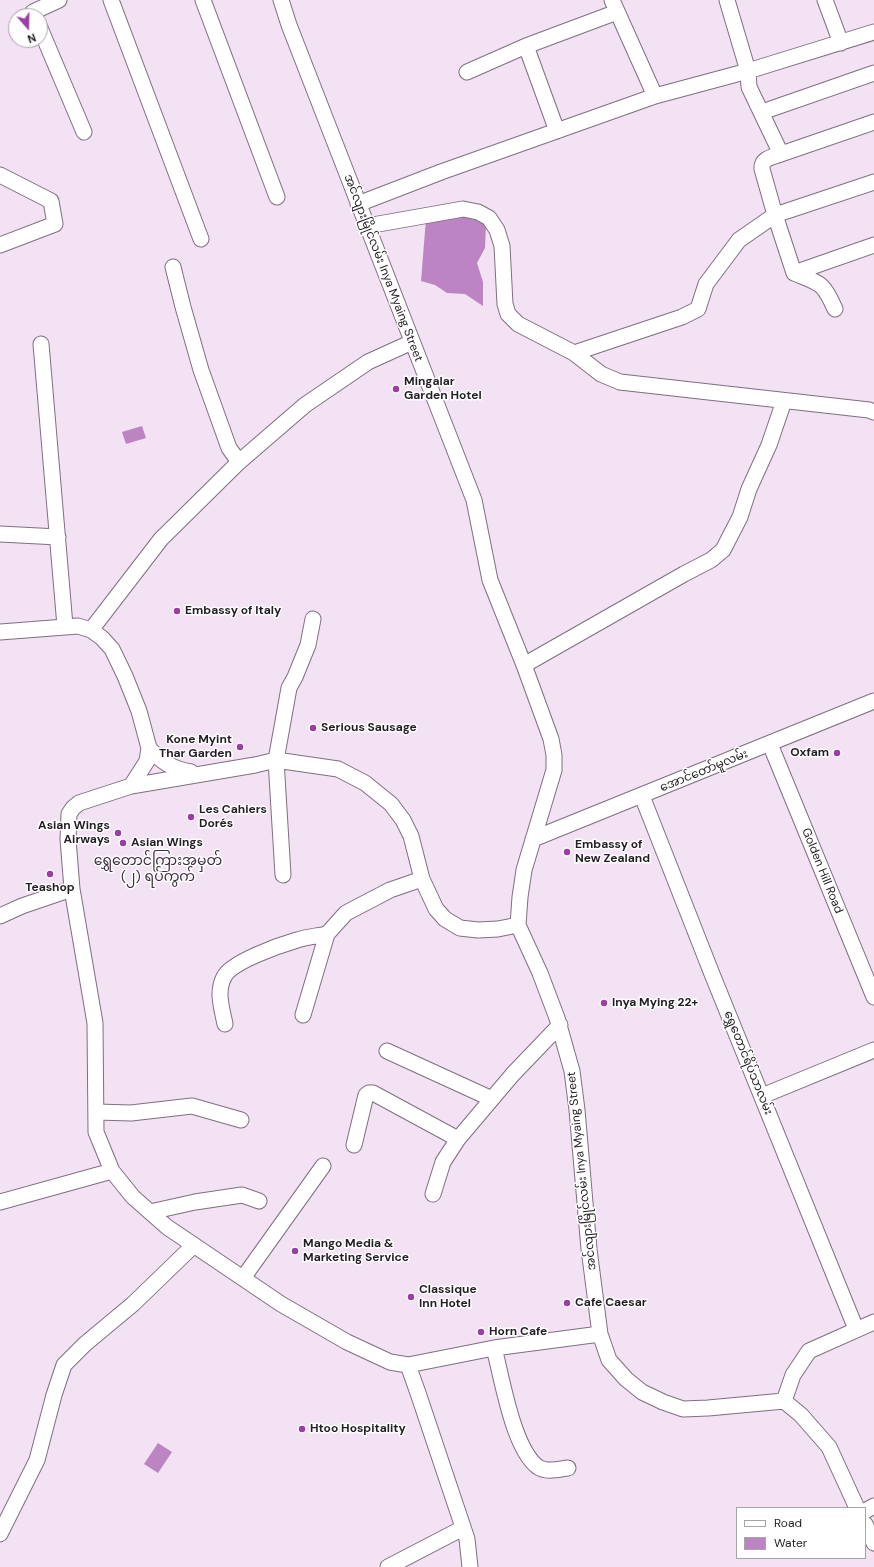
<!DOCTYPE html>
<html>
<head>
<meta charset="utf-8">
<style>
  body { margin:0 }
  #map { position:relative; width:874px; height:1567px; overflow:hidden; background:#f3e1f4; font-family:"DM Sans",sans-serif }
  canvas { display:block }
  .legend { position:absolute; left:736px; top:1507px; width:130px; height:52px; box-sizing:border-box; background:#fff; border:1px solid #a7a5a7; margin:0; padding:5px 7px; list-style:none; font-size:12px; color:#231d24 }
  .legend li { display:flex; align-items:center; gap:8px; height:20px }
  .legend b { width:20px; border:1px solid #a7a5a7 }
  .north { position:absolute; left:8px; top:8px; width:40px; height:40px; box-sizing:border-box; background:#fff; border:1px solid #a7a5a7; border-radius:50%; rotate:160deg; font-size:11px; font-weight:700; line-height:16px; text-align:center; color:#231d24 }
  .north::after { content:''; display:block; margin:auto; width:14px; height:18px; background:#9c3da6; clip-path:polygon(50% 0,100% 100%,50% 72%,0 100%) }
</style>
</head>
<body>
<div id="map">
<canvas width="874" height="1567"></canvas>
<ul class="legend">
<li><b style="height:5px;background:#fff"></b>Road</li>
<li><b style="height:11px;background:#bd84c3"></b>Water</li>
</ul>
<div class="north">N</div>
</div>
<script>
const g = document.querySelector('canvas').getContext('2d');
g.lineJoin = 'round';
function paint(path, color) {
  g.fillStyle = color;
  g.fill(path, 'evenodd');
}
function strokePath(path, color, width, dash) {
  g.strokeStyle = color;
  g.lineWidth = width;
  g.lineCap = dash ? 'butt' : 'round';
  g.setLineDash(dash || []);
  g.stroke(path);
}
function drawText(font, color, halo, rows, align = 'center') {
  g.font = font + ' "DM Sans","Noto Sans Myanmar",sans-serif';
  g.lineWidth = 3;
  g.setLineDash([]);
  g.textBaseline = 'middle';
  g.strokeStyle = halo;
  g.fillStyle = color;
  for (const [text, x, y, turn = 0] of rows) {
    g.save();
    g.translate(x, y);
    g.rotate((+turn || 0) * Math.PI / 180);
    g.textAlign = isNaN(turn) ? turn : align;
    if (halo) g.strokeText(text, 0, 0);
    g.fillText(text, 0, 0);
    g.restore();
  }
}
const water = new Path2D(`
  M459,215L486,223L485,248L477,263L483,282V306L465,294L447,293L435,285L421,281L426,219Z
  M142,426L146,438L126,444L122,432Z
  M158,1443L172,1452L158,1473L144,1464Z`);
const street = new Path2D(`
  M111,0L201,239
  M203,0L277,197
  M281,0L289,25L474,500L490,580L524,665L551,739L554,755V770L524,870L520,897L518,925L540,973L557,1018L572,1071L577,1110L589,1249L600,1334L609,1360L626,1379L642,1392L663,1402L683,1409L708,1408L784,1401L801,1415L829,1447L857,1508
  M612,0L655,96
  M727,0L748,71L749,87L781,154C773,157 761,158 762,169L775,215L794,273C821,284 823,282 835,309
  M825,0L841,43
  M35,16L33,12L59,0
  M40,28L84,132
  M526,46L557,131
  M467,72L526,46L617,12
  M762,112L874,73
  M781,154L874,122
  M0,175L51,201L55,224L0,245
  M358,204L441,172L655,96L748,71L874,32
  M367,226L463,209L478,212L489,218L497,230L502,246L505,304L508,314L518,324L574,353L601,374L620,382L869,410L874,412
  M173,267L183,307L201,370L229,448L239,462
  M794,273L874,245
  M41,344L65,626
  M574,353L682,317L698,309L706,284L739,240L775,215L874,182
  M0,534L58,537
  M91,630L161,539L239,462L305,405L368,362L412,342
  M0,632L78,626L91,630L102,638L112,649L125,676L139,711L149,748L147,761L131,786
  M524,665L684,574L711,560L723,550L740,517L749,489L769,445L784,401
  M770,744L874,997
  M149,748C161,762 173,769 191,772
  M642,796L712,974L856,1329
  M533,839L874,701
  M283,875L276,760L289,688L295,677L308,645L313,619
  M0,916L22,906L72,889
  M303,1015L327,934L346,913L390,890L422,879
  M225,1024C222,1009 216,992 224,977C231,962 280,945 297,940C306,937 317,936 327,934
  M387,1051L492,1099
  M762,1096L874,1050
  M96,1112L131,1113L192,1106L241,1120
  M354,1145L366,1095L369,1093H373L458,1139
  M433,1194L443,1162L458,1139L513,1074L560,1025
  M0,1202L112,1171
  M150,1212L195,1202L242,1195L259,1201
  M243,1278L323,1166
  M494,1348C502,1378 513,1449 538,1467C547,1473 559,1469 568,1468
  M408,1365L494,1348L600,1334
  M784,1401L793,1375L809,1351L874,1322
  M865,1511L874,1506
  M865,1524L874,1543
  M0,1534L37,1460L54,1395L64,1365L85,1344L133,1304L194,1245
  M388,1567L463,1528
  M470,1567L467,1539L418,1393L408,1365L390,1362L347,1342L281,1304L167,1227L133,1197L112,1171L96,1132L95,1023L72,889L68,839L69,814L73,808L79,803L131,786L255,765L276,760L338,769L365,783L391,804L403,820L411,836L422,879L436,909L445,919L460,928L478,930L498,929L518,925`);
const markers = [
  [396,389,4,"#9c3da6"],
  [177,611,4,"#9c3da6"],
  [313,728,4,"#9c3da6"],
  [240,747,4,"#9c3da6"],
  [837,753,4,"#9c3da6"],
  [191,817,4,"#9c3da6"],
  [118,833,4,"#9c3da6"],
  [123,843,4,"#9c3da6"],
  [567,852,4,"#9c3da6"],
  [50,874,4,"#9c3da6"],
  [604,1003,4,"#9c3da6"],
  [295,1251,4,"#9c3da6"],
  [411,1297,4,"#9c3da6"],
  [567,1303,4,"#9c3da6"],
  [481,1332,4,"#9c3da6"],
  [302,1429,4,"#9c3da6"]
];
const streetNames = [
  ["အင်လျားမြိုင်လမ်း Inya Myaing Street",383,268,69],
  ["အောင်တော်မူလမ်း",704,771,-22],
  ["Golden Hill Road",822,871,68],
  ["ရွှေတောင်ရိပ်သာလမ်း",748,1063,68],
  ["အင်လျားမြိုင်လမ်း Inya Myaing Street",582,1171,-96]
];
const poiNames = [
  ["Mingalar",404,382],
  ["Garden Hotel",404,396],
  ["Embassy of Italy",185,611],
  ["Serious Sausage",321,728],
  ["Kone Myint",232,740,"right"],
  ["Thar Garden",232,754,"right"],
  ["Oxfam",829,753,"right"],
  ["Les Cahiers",199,810],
  ["Dorés",199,824],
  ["Asian Wings",110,826,"right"],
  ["Airways",110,840,"right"],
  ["Asian Wings",131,843],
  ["Embassy of",575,845],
  ["New Zealand",575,859],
  ["Teashop",50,888,"center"],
  ["Inya Mying 22+",612,1003],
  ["Mango Media &",303,1244],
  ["Marketing Service",303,1258],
  ["Classique",419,1290],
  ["Inn Hotel",419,1304],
  ["Cafe Caesar",575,1303],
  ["Horn Cafe",489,1332],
  ["Htoo Hospitality",310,1429]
];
const quarterNames = [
  ["ရွှေတောင်ကြားအမှတ်",158,861],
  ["(၂) ရပ်ကွက်",158,877]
];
paint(water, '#bd84c3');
strokePath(street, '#7f6f80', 17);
strokePath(street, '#fff', 15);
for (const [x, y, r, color] of markers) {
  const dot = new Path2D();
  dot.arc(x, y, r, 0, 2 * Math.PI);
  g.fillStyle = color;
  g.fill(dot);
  strokePath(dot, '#fff', 1.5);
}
drawText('12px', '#231d24', '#fff', streetNames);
drawText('bold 12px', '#231d24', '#fff', poiNames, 'left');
drawText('14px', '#3e303f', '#fff', quarterNames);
</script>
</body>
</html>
